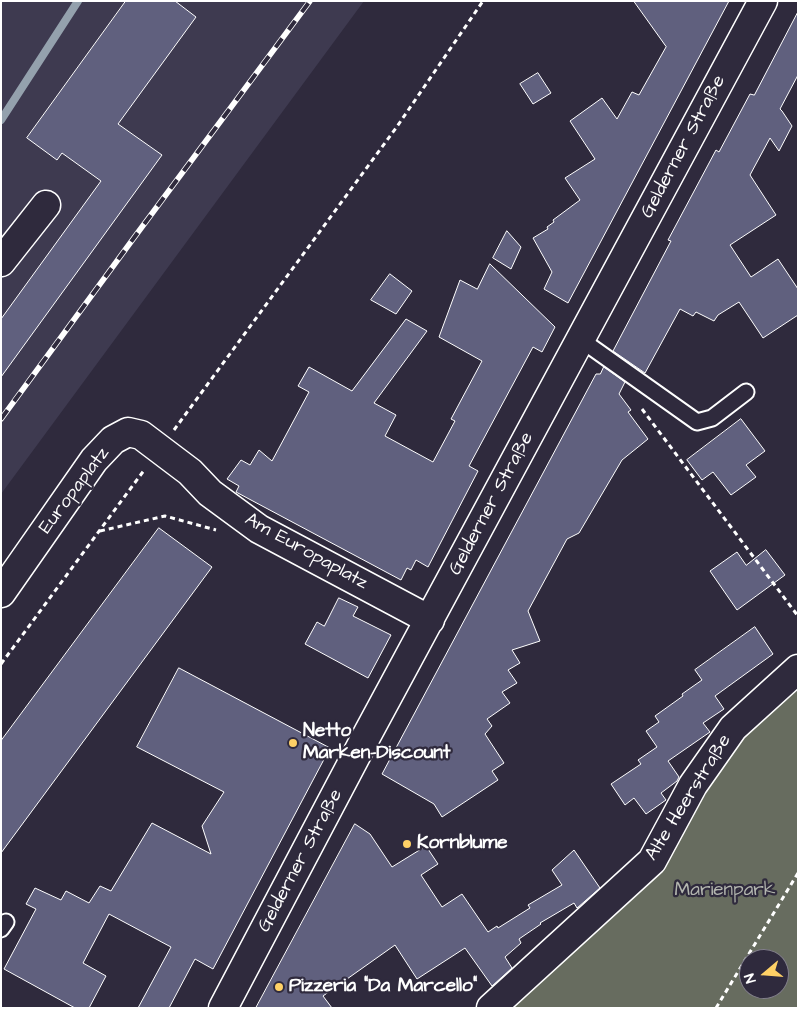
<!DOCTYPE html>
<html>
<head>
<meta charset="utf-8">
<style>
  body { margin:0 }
  #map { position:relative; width:799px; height:1009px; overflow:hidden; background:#2f2a3d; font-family:"Architects Daughter",sans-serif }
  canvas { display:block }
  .frame { position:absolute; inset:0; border:2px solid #fff; pointer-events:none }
  .north { position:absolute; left:739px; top:949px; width:50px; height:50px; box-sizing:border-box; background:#2f2a3d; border:1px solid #827f8b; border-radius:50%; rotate:252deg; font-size:14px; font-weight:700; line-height:20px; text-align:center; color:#fff }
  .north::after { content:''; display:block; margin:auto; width:18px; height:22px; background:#ffd166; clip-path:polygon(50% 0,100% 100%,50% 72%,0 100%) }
</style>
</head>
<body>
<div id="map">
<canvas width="799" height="1009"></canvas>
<div class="frame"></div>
<div class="north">N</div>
</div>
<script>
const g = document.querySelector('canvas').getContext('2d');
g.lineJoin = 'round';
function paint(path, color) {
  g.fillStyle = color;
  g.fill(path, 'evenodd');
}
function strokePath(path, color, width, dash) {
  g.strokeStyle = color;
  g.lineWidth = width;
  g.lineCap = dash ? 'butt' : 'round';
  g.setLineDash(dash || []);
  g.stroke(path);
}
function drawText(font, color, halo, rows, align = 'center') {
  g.font = font + ' "Architects Daughter",sans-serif';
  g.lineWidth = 4.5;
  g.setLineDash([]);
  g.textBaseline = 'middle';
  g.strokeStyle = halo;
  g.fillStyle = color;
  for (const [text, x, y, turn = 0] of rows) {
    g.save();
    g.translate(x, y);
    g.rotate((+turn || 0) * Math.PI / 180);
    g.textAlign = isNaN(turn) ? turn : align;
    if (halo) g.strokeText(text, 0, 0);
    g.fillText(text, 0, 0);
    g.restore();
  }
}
const built = new Path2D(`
  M1,1H364L1,494Z`);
const green = new Path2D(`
  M798,690V1008H508L657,864L745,734ZM749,959H779V989H749Z`);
const stream = new Path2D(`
  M1,120L78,1`);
const building = new Path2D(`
  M126,1H175L196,17L118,124L162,155L1,377V319L101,181L62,153L57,160L27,138Z
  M634,1H729L568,303L544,289L552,272L533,238L548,229L547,227L554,222L553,220L580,200L565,178L595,159L570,121L602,98L617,119L632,92L639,95L666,47Z
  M798,12V75L780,109L782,111L792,126L779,151L770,138L750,175L776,215L730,245L751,277L778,259L798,289V315L763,338L739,302L718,315L714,321L696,312L693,316L680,309L645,373L613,351L671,241L668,240L716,150L719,152L750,94L754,95Z
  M538,73L551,93L533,104L520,84Z
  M507,231L521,247L511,269L493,258Z
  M490,264L555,327L542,352L533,347L469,466L478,471L428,567L416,560L411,570L407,568L401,580L236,492L239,486L227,479L241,460L250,465L259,450L272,461L309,392L298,386L309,367L352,391L406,319L427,331L374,403L396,415L385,436L433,462L455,421L451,419L482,361L439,337L460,280L477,289Z
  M390,274L412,291L396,314L371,300Z
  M604,367L625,382L619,394L631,410L628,412L648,439L622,460L579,533L567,539L528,611L540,641L512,650L520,663L508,670L517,683L502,692L510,703L487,719L492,726L485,734L504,763L492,771L498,780L442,817L434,804L382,774L596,374H600Z
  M741,419L765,451L746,465L756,477L731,495L713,472L702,480L687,460Z
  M159,528L212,567L1,853V741Z
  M766,550L785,575L737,610L710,571L737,552L746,565Z
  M339,598L358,607L353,616L391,635L368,678L305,644L317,622L324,626Z
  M755,627L773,654L715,696L724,709L703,723L710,732L668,761L679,777L677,781L661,793L666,800L646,814L634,798L625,805L611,784L641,764L638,760L657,747L646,731L659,722L655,716L683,696L682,694L702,680L695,670Z
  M179,668L330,748L213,969L195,959L169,1008H138L171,947L109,914L83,963L106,976L89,1008H75L4,969L36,909L26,904L35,888L61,900L66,891L89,903L100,886L111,891L152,823L211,854L202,826L224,792L137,747Z
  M355,824L370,834L392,867L426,846L438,864L421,875L442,907L462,894L488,932L497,926L498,928L530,908L528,905L562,885L552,870L574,850L600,888L577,908L574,903L540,923L541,924L519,939L521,943L505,957L512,968L492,986L465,948L417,979L395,945L323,996L332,1008H256Z`);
const path = new Path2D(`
  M642,409L798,616
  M174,430L396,128L483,1
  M100,531L165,516L216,530
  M1,664L145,469
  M716,1008L798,873`);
const lane = new Path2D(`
  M580,339L697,422L712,418L746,392
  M1,929L6,922`);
const street = new Path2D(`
  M1,262L46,205
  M1,593L94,460L113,440L128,432L141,435L190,472L210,493L259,529L430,620
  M223,1008L368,733L763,1
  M491,1008L652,861L693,785L733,728L798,669`);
const rail = new Path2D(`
  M1,419L136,235L310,1`);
const markers = [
  [293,743,5,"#ffd166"],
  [407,844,5,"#ffd166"],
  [279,987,5,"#ffd166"]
];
const streetNames = [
  ["Gelderner Straße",684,147,-62],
  ["Europaplatz",75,491,-53],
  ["Gelderner Straße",492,504,-62],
  ["Am Europaplatz",306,552,29],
  ["Alte Heerstraße",689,798,-58],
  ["Gelderner Straße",301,861,-62]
];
const poiNames = [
  ["Netto",303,732],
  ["Marken-Discount",303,754],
  ["Kornblume",417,844],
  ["Pizzeria \"Da Marcello\"",289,987]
];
const parkNames = [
  ["Marienpark",725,891]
];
paint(built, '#3e3a50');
paint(green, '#676c5f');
strokePath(stream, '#94a1ad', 8);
paint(building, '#60607e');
strokePath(building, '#fff', 1);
strokePath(lane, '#fff', 19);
strokePath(street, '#fff', 31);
strokePath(path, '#fff', 3, [5, 4]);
strokePath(lane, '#2f2a3d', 15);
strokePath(street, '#2f2a3d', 28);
strokePath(rail, '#fff', 5.5);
strokePath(rail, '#2f2a3d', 4, [11]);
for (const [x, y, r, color] of markers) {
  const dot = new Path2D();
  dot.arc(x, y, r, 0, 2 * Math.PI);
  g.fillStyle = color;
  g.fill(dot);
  strokePath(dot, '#2f2a3d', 2);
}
drawText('19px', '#fff', '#2f2a3d', streetNames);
drawText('bold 19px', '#fff', '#2f2a3d', poiNames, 'left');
drawText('19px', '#b3b6af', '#2f2a3d', parkNames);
</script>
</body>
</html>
